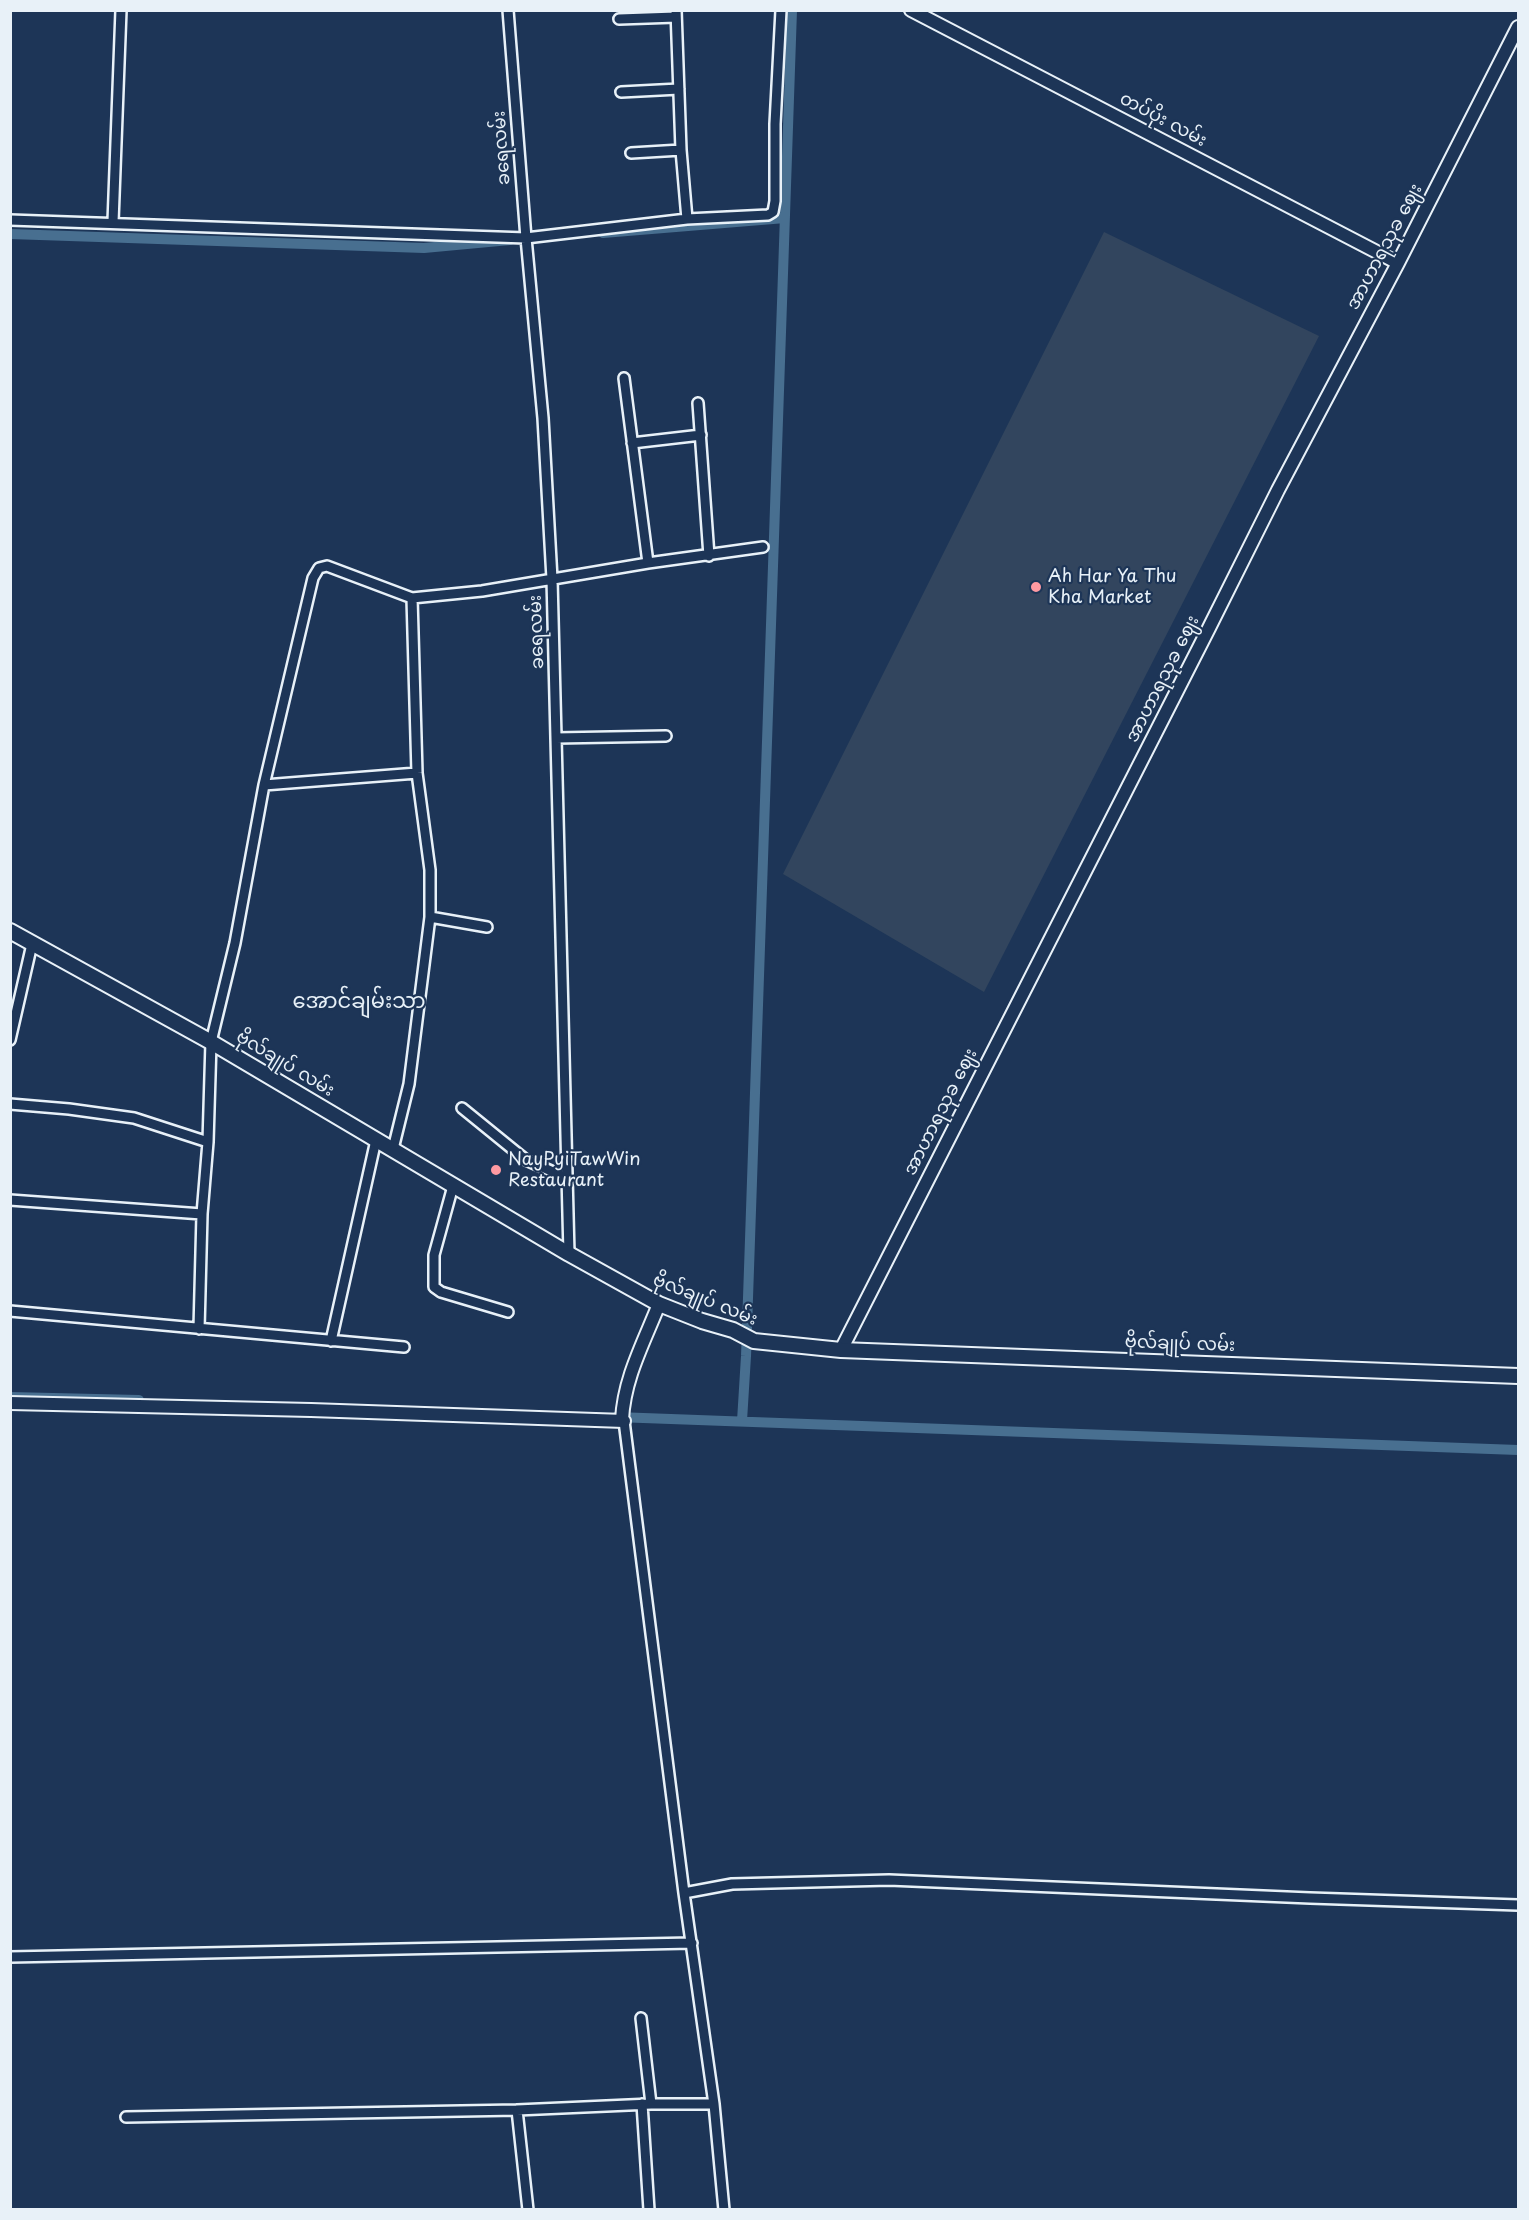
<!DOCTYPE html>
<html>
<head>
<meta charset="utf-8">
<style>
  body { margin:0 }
  #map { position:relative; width:1529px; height:2220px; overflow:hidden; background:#1d3557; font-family:"Playpen Sans",sans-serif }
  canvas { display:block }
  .frame { position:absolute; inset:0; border:12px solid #e8f1f8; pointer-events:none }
</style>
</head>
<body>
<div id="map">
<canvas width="1529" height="2220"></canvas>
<div class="frame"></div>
</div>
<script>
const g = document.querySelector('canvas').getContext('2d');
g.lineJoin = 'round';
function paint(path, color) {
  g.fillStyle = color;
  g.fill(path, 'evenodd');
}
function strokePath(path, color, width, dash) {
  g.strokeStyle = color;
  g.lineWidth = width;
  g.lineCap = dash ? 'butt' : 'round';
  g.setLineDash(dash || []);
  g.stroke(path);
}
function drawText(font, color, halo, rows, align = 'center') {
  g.font = font + ' "Playpen Sans","Noto Sans Myanmar",sans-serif';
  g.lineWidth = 4.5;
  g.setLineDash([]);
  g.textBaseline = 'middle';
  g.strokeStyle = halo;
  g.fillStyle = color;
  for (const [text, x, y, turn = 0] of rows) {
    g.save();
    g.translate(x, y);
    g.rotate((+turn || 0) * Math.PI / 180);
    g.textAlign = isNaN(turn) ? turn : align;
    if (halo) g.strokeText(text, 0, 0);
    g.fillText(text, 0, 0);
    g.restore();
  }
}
const built = new Path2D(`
  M1104,232L1319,336L984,992L783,874Z`);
const canal = new Path2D(`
  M603,233L785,218
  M10,234L424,248L510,240
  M10,1397L139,1400
  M616,1417L1518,1450
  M742,1421L746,1356L792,10`);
const minor = new Path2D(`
  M508,10L526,238L543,418L552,579L569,1254
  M676,10L681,150L687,219
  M619,19L676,17
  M621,92L679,89
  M631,153L681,150
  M10,220L526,238L687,219L768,215L773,212L775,201V124L781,10
  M113,222L121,10
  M624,378L648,563
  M698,403L709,556
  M632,443L701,435
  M556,738L666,736
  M264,785L417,773
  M430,917L487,927
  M10,1040L32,944
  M10,1104L69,1109L134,1118L208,1142
  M462,1108L526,1160L567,1178
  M393,1149L409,1084L430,917V870L417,773L412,598
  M453,1186L434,1255V1287L441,1292L508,1312
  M10,1200L202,1214L208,1142L211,1042L235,943L264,785L313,578L319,568L327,566L412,598L482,591L648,563L763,547
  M10,1311L404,1347
  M199,1329L202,1214
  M331,1341L376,1140
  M624,1421L684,1893L714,2104L724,2210
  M684,1893L732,1884L889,1880L1310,1898L1518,1905
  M10,1957L692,1943
  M641,2018L651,2104
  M642,2104L649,2210
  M517,2110L528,2210
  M126,2117L517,2110L651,2104H714`);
const tertiary = new Path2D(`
  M911,10L1398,263
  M841,1350L1209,628L1278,490L1398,263L1518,27
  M10,1403L311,1410L624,1421
  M624,1421L622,1420C624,1378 644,1342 659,1304`);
const secondary = new Path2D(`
  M10,931L211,1042L569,1254L659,1304L702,1321L733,1330L754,1341L841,1350L1518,1376`);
const markers = [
  [1036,587,6,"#ff9aa2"],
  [496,1170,6,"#ff9aa2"]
];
const streetNames = [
  ["တပ်ပိုး လမ်း",1163,120,28],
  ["ခရေလမ်း",502,148,-94],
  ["အာဟာရသုခ ဈေး",1385,247,-62],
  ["ခရေလမ်း",537,632,-92],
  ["အာဟာရသုခ ဈေး",1163,679,-63],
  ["ဗိုလ်ချုပ် လမ်း",285,1064,31],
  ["အာဟာရသုခ ဈေး",941,1112,-63],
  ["ဗိုလ်ချုပ် လမ်း",705,1300,22],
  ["ဗိုလ်ချုပ် လမ်း",1180,1344,2]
];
const poiNames = [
  ["Ah Har Ya Thu",1048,577],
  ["Kha Market",1048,598],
  ["NayPyiTawWin",508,1160],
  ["Restaurant",508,1181]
];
const quarterNames = [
  ["အောင်ချမ်းသာ",359,1002]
];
paint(built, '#32455e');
strokePath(canal, '#486f90', 10);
strokePath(minor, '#e8f1f8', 14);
strokePath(tertiary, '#e8f1f8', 16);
strokePath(secondary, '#e8f1f8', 18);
strokePath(minor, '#1d3557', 9);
strokePath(tertiary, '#1d3557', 12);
strokePath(secondary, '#1d3557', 14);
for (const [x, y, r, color] of markers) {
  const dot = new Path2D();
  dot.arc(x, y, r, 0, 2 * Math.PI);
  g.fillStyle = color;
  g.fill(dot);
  strokePath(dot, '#1d3557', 2);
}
drawText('18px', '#e8f1f8', '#1d3557', streetNames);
drawText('18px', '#e8f1f8', '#1d3557', poiNames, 'left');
drawText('21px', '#e8f1f8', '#1d3557', quarterNames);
</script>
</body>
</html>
